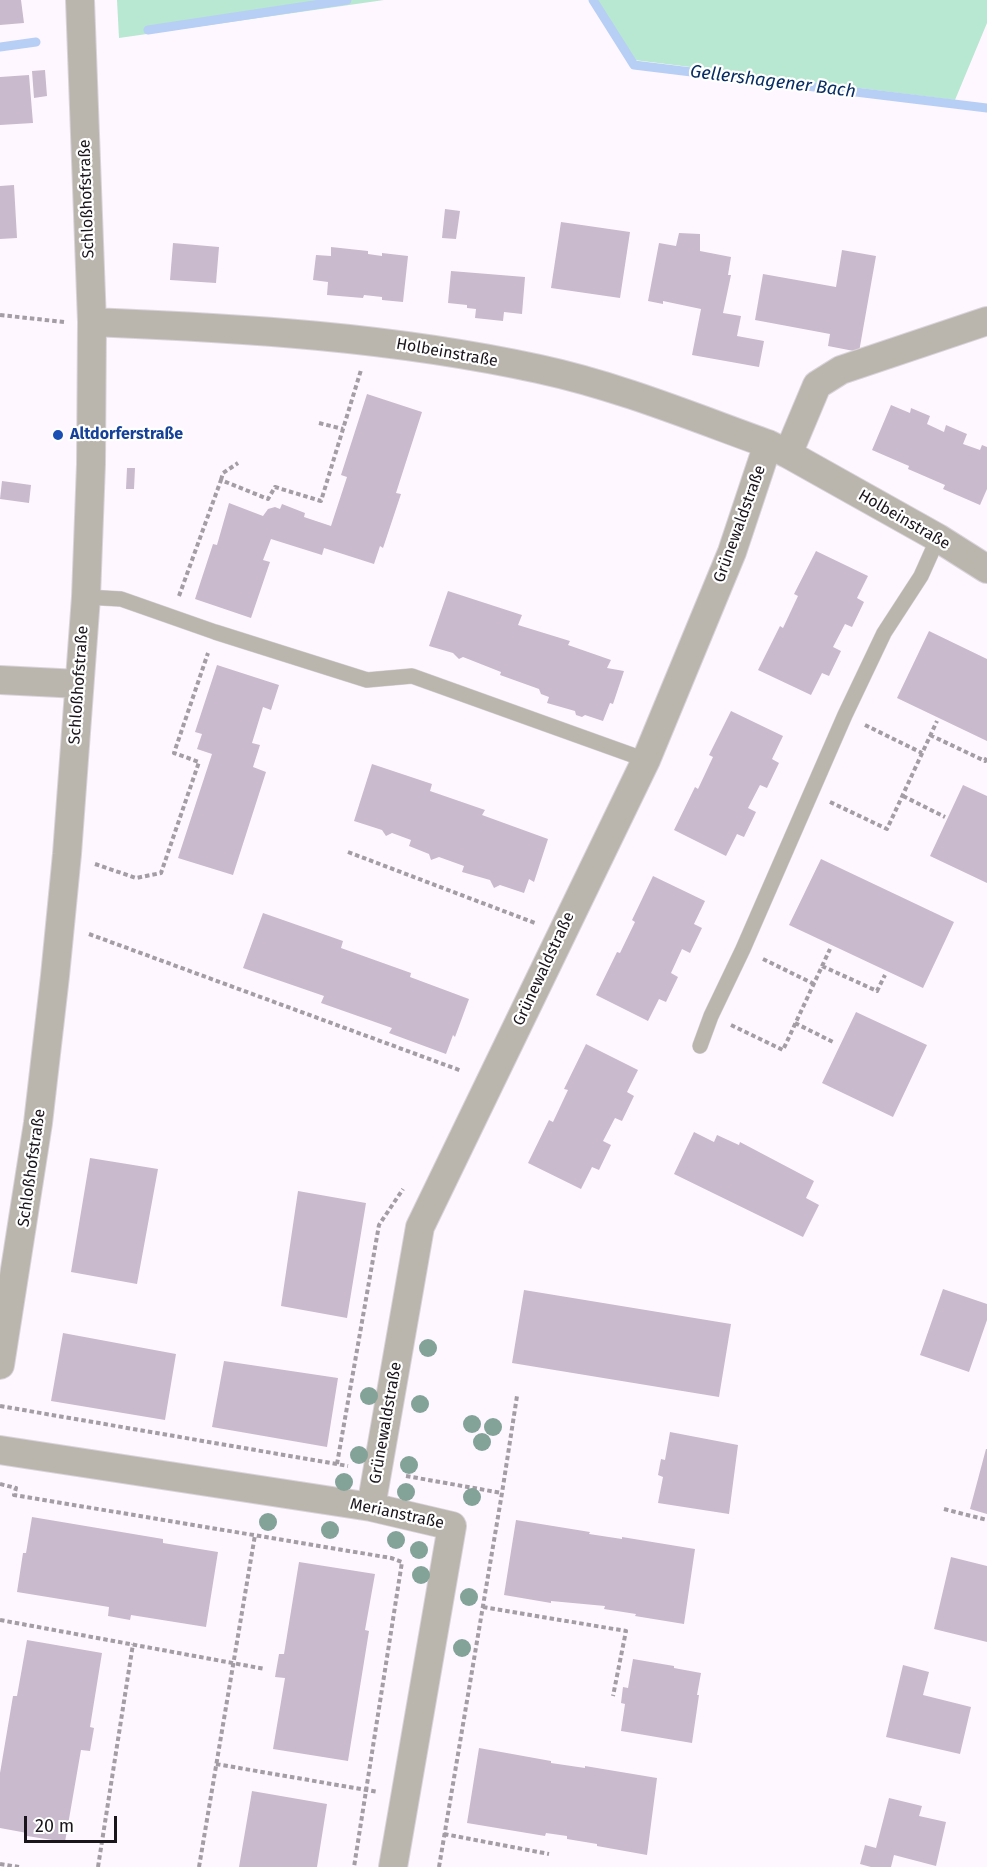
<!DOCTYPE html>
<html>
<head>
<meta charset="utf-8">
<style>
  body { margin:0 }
  #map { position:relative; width:987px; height:1867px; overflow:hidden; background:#fef7ff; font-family:"Fira Sans",sans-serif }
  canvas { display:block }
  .scale { position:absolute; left:24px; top:1816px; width:93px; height:27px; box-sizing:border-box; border:3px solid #1a141b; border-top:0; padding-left:8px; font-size:18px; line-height:21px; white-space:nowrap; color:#1a141b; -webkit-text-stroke:4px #fff; paint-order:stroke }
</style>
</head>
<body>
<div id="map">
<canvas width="987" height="1867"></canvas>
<div class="scale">20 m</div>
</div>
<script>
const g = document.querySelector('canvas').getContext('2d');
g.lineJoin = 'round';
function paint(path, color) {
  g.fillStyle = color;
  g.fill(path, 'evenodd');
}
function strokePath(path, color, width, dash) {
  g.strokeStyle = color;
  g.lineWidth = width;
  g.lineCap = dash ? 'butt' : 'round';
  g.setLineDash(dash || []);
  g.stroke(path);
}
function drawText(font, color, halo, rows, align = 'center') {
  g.font = font + ' "Fira Sans",sans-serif';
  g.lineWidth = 4.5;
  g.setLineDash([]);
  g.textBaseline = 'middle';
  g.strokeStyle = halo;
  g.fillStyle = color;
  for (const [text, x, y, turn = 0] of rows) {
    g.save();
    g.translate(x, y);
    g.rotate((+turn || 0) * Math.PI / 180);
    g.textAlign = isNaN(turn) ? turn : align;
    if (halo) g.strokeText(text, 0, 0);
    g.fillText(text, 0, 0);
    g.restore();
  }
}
const green = new Path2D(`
  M117,0H384L119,38Z
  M589,0H987V23L955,100L626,59Z`);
const stream = new Path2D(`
  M593,0L634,65L987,108
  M148,30L347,0
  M0,47L36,42`);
const building = new Path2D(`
  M0,0H21L24,23L0,25Z
  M45,70L47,96L34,98L32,71Z
  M29,75L33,123L0,125V77Z
  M14,185L17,238L0,239V186Z
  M445,209L460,211L456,239L442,238Z
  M561,222L630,232L620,298L551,288Z
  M679,233L700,234V251L731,257L728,275H731L723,313L741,316L737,336L764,341L759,367L692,355L701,309L663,301V304L648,301L659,243L676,246Z
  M173,243L219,247L216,283L170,280Z
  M331,247L368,251V254L382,256V253L408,256L403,302L382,300V297L364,295L363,298L327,295L328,282L313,280L316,255L331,256Z
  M842,250L876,256L859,352L828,346L830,334L755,320L763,274L836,287Z
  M451,271L525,277L522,314L504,312L503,321L475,318L476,309L467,308V305L448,303Z
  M367,394L422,412L396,493L401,494L383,548L380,546L374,564L324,548L322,555L271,539L263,560L270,562L251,618L195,599L213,544L217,545L229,503L263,516L268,509L275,507L280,509L282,504L305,513L304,517L331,526L347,477L341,475Z
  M891,405L910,413L911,408L930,416L927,424L944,432L946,425L967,434L963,444L980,450L982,445L987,447V489L980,505L943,489L945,485L908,469L909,466L872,450Z
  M127,468H135L134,489H126Z
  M2,481L31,485L29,503L0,499Z
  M816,551L868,576L857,598L864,602L852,627L845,624L833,647L841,651L829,676L822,673L811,695L758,670L780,626L783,628L798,596L794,594Z
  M448,591L522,615L518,625L570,641L568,645L611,660L607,668L624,671L613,704L610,703L603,721L585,715L582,717L576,715L575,711L547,703L549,697L541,694L539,689L500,675L501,672L463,657L459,659L453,653L429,646Z
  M929,631L987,659V741L897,698Z
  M217,665L279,685L271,710L263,707L252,743L260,745L253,767L266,772L233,875L178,858L212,754L197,749L202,734L195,732Z
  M731,711L783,736L772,759L779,763L767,788L760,785L748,808L756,812L744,837L737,834L726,856L674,830L695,787L698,789L713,757L709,755Z
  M372,764L432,784L430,791L485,810L482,815L548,839L534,882L529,879L524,893L500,885L494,888L490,880L462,872L464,866L439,857L431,860L429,854L409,846L411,840L392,833L386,836L382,830L354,821Z
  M963,785L987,796V883L930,856Z
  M821,859L954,922L923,988L789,925Z
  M653,876L705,901L694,924L702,928L690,953L682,949L671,973L678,977L666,1002L659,999L648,1021L596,995L617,952L620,953L635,922L632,920Z
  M263,913L343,941L341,948L411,973L410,977L469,999L455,1037L453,1035L446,1054L389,1033L392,1028L321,1003L324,996L243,968Z
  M856,1012L927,1045L893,1117L822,1083Z
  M586,1044L638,1070L627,1092L634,1096L622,1121L615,1118L603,1141L611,1145L599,1170L592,1167L581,1189L528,1163L549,1120L553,1122L568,1090L564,1089Z
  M694,1132L714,1142L717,1135L739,1145L740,1142L814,1181L806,1198L819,1205L803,1237L674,1174Z
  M90,1158L158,1169L137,1284L71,1272Z
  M298,1191L366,1203L347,1318L281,1306Z
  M943,1289L987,1304V1320L969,1372L920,1355Z
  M524,1290L731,1324L719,1397L512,1363Z
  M63,1333L176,1354L165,1420L51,1401Z
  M224,1361L338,1378L327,1447L212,1427Z
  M670,1432L738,1445L729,1514L658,1503L663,1477L658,1475L661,1459L665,1460Z
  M986,1449H987V1514L970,1509Z
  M32,1517L163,1539V1543L218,1552L206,1627L131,1615L130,1620L108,1616L109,1607L17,1592L23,1553H26Z
  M516,1520L590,1532L589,1534L622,1539V1537L695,1549L684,1624L635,1616L636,1614L604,1609L605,1606L551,1601V1603L504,1595Z
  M951,1557L987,1566V1642L934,1629Z
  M299,1562L375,1574L365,1630L369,1631L348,1761L273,1749L285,1678L275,1677L279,1654H284Z
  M27,1640L102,1653L90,1727L94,1728L90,1751L81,1750L65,1842L27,1836V1833L0,1828V1773L13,1696H17Z
  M633,1659L674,1666V1668L701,1673L697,1695H699L692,1743L621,1731L625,1704L621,1703L623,1687L628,1688Z
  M903,1665L929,1672L923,1695L971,1707L960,1754L886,1737Z
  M479,1748L551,1761V1763L585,1768V1766L657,1778L647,1855L597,1846V1844L567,1839V1836L546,1833L545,1836L467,1823Z
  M252,1791L327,1804L317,1867H239Z
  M889,1798L922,1806L919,1816L946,1822L936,1866L894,1855L891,1867H871L860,1864L865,1845L876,1848Z`);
const path = new Path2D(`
  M0,315L64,322
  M319,423L343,429
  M221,480L223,473L238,463
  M179,596L221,480L268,499L275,487L321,501L361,370
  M865,725L922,753
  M930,735L985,761L987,757
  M903,796L945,817
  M830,802L887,829L937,721
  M348,852L535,923
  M95,864L136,878L161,873L199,762L174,753L208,653
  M89,934L462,1071
  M763,959L814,984
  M822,966L877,991L885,975
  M795,1023L835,1043
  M731,1025L783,1050L830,949
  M0,1406L348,1466
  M337,1464L379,1225L403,1189
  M406,1476L502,1493
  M0,1484L16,1488L14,1495L391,1558L402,1562L354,1867
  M944,1509L987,1520
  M483,1607L626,1631L613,1696
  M0,1620L265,1669
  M216,1764L378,1792
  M444,1834L549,1854
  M0,1864L19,1867
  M98,1867L133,1644
  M199,1867L255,1535
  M439,1867L502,1493L517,1396`);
const service = new Path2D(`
  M86,597L121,599L215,632L367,680L412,676L646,760
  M700,1046L711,1016L743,949L845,715L884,633L921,576L938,538`);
const minor = new Path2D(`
  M92,322C242,328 392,337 539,369C618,386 693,417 768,444L788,454L938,538L987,569
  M788,454L817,385L841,370L987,321
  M0,680L79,684
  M0,1365L38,1123L55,976L67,854L86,597L91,464L92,322L80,0
  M0,1450L371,1507L452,1526L393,1867
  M371,1507L420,1227L646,760L732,552L768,444`);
const trees = [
  [428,1348],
  [369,1396],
  [420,1404],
  [472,1424],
  [493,1427],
  [482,1442],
  [359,1455],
  [409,1465],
  [344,1482],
  [406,1492],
  [472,1497],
  [268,1522],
  [330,1530],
  [396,1540],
  [419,1550],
  [421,1575],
  [469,1597],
  [462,1648]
];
const markers = [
  [58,435,6,"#1a4fb4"]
];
const streetNames = [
  ["Schloßhofstraße",87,199,-92],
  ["Holbeinstraße",447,353,10],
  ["Holbeinstraße",904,520,30],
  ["Grünewaldstraße",740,524,-70],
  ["Schloßhofstraße",79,685,-86],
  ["Grünewaldstraße",544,969,-65],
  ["Schloßhofstraße",32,1168,-82],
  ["Grünewaldstraße",386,1423,-80],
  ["Merianstraße",397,1514,12]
];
const transitNames = [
  ["Altdorferstraße",70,435]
];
const waterNames = [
  ["Gellershagener Bach",773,82,7]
];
paint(green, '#b8e8d1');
strokePath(stream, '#b7cff5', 9);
paint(building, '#cabacd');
strokePath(service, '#dad3db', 16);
strokePath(minor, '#dad3db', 30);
strokePath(path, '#a49da5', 4, [4.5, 3]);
strokePath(service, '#bbb6ad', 15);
strokePath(minor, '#bbb6ad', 28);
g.fillStyle = '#83a399';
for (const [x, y] of trees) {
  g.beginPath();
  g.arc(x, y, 9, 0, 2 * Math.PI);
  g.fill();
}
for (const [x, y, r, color] of markers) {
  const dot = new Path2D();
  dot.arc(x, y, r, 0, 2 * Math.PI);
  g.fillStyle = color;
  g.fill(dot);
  strokePath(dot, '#fff', 2);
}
drawText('16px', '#1a141b', '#fff', streetNames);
drawText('bold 16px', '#164399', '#fff', transitNames, 'left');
drawText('italic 18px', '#082d62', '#fff', waterNames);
</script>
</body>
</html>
